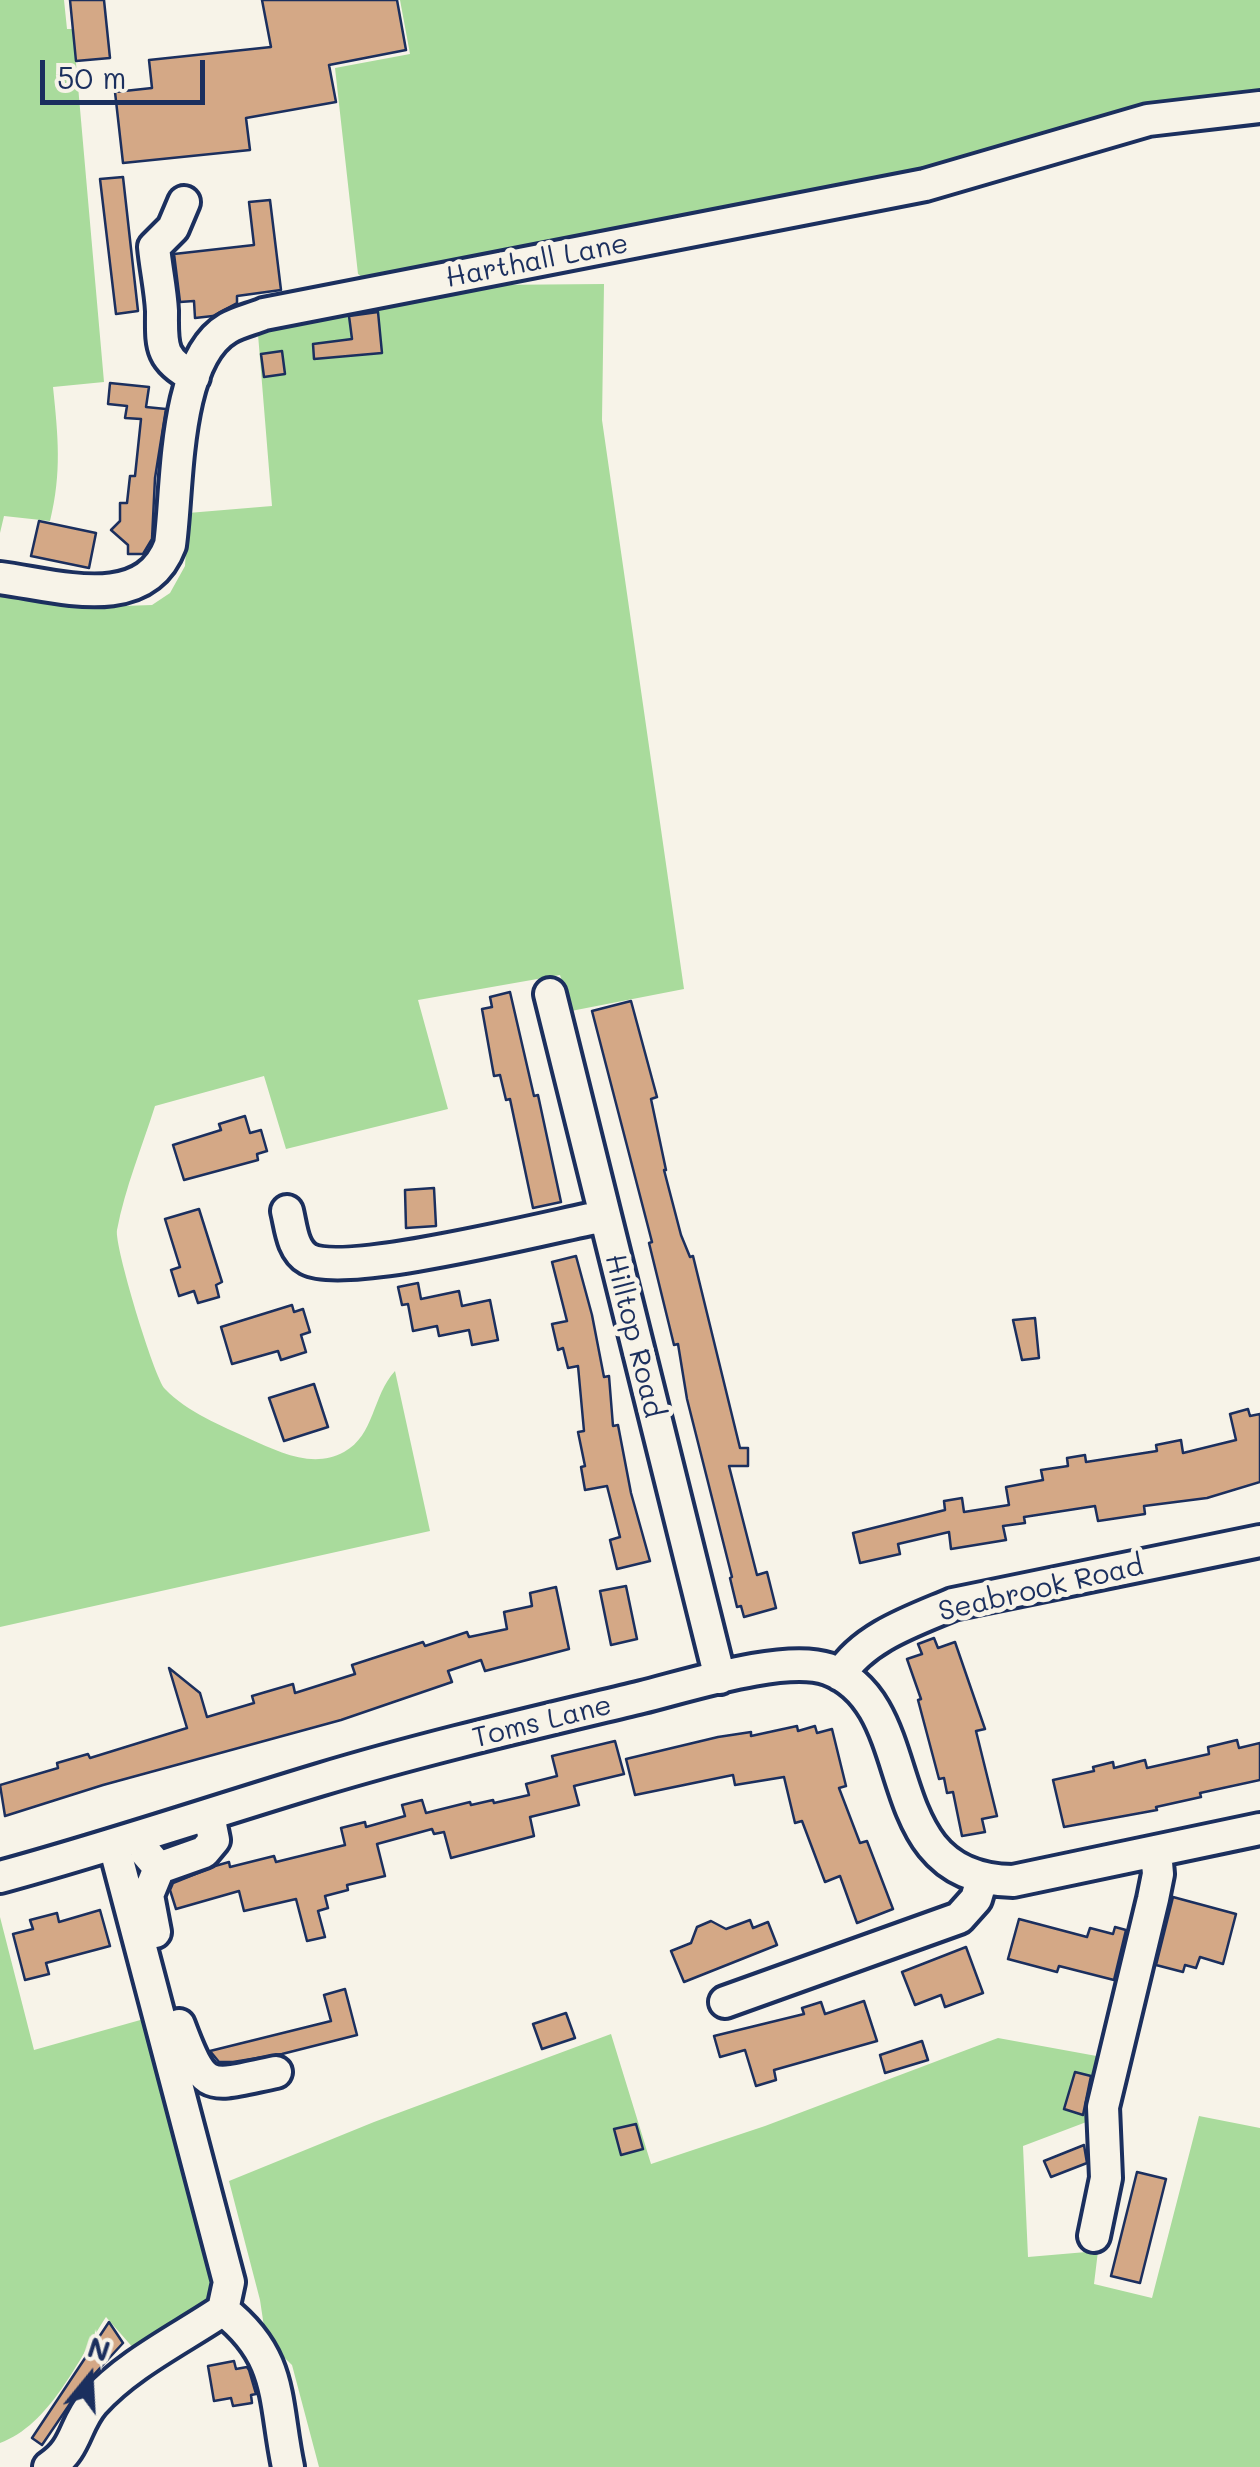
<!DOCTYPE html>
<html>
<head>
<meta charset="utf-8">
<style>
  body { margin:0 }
  #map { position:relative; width:1260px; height:2467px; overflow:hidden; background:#f7f3e8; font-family:Mali,sans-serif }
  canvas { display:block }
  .north { position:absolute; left:40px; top:2327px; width:100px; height:100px; -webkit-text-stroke:8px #f7f3e8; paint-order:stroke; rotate:18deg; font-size:28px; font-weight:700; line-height:40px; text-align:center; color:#1b2f5e }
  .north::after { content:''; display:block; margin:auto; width:35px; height:45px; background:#1b2f5e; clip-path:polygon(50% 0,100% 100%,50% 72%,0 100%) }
  .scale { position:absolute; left:40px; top:60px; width:165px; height:45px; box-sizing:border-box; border:5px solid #1b2f5e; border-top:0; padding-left:12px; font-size:30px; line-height:35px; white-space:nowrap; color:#1b2f5e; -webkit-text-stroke:8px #f7f3e8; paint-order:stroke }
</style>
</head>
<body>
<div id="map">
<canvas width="1260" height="2467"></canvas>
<div class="north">N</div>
<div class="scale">50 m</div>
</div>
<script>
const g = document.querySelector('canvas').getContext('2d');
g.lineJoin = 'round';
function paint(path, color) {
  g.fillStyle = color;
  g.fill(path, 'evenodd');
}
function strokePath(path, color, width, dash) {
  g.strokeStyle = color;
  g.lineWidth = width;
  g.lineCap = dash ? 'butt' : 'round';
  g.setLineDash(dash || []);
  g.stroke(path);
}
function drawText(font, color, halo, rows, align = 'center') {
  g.font = font + ' Mali,sans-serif';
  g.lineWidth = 10;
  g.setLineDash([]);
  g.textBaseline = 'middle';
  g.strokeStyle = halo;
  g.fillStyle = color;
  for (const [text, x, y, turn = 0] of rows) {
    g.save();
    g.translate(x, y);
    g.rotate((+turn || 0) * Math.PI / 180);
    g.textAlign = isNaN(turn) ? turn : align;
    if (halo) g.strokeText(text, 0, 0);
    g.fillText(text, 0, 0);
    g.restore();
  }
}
const green = new Path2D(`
  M0,0H64L67,29H73L104,382L53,387C58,436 62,472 50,521L4,516L0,533Z
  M400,0H1260V100L857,191L368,282L358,274L335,68L410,54Z
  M604,284L602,420L684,989L571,1011L560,975L418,1000L448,1109L286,1149L264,1076L155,1106C142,1147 125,1188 117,1230C114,1245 154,1377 165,1389C187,1412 222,1426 250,1439C279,1452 313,1469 344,1452C375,1435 372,1396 395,1371L430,1531L0,1627V595L123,606L152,605L170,593L185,566L188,513L272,506L257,322L488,285Z
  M0,1917L34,2050L151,2017L218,2261L213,2299L135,2350L106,2317C78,2360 50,2425 0,2443Z
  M611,2034L651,2164L765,2126L998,2038L1102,2057L1089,2121L1023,2146L1028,2257L1098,2251L1094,2284L1152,2298L1199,2116L1260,2128V2467H319L292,2365L266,2340L260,2300L229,2181L374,2122Z`);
const building = new Path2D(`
  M70,0H104L110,58L76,61Z
  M262,0H397L406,50L329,65L336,102L246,118L250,150L123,163L115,92L152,88L149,60L271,47Z
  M123,177L138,311L116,314L100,179Z
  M270,200L281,290L237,296V303L213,316L195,318L194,301L180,302L174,254L254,245L249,202Z
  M378,312L382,353L314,359L313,344L352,339L349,316Z
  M282,351L285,374L264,377L261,354Z
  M110,383L149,387L146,407L166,409L155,478L152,539L143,554H128V545L111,530L120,521V503H127L130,476H135L141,419L125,418L127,406L108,404Z
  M39,521L96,533L89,568L31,556Z
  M510,992L534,1096L538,1095L561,1202L533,1208L510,1099L506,1100L500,1075L494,1076L482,1009L492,1007L490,997Z
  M631,1001L657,1097L651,1099L666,1170H664L681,1235L690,1257L693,1256L740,1448H748V1466H729L757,1575L767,1572L776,1608L744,1617L741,1606L737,1607L730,1578L732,1577L687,1399L678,1344L674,1345L649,1243L652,1242L592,1011Z
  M245,1116L250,1133L261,1130L267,1151L257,1154L258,1160L184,1180L173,1145L221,1130L219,1124Z
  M434,1188L436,1226L406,1228L405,1190Z
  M199,1209L222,1282L216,1285L219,1297L198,1303L194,1291L179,1296L171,1270L180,1267L165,1219Z
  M576,1256L592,1315L604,1377L609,1376L613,1426L618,1425L631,1493L650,1561L617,1569L610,1540L620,1537L607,1486L585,1490L581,1467L585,1466L578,1432L584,1431L578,1366L568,1368L563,1348L558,1350L552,1324L567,1321L552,1262Z
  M418,1283L421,1299L459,1291L462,1306L490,1300L498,1340L472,1345L469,1330L439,1336L437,1326L413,1331L408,1304L402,1305L398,1287Z
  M292,1305L294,1312L303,1309L310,1332L301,1335L306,1352L281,1360L278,1351L232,1364L221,1327Z
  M1035,1318L1039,1358L1022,1360L1013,1320Z
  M314,1384L328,1427L284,1441L269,1398Z
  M1248,1409L1250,1416L1260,1414V1482L1207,1498L1144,1506L1145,1514L1098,1521L1095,1506L1024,1517L1025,1523L1003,1526L1006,1540L951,1549L949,1532L898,1544L900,1554L860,1563L853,1533L945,1510L944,1501L962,1498L964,1512L1009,1505L1006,1487L1043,1480L1041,1470L1068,1466L1067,1458L1085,1455L1086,1462L1157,1451L1156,1445L1181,1440L1183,1453L1236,1440L1230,1414Z
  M626,1586L637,1639L611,1645L600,1591Z
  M556,1587L569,1649L485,1671L481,1660L448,1671L452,1682L341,1720L103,1785L5,1816L0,1785L58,1768L57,1763L88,1754L90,1758L187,1728L169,1668L200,1693L207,1717L254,1703L252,1696L293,1684L295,1693L355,1674L352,1665L423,1642L425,1646L467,1632L469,1637L507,1629L504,1612L532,1606L530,1593Z
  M934,1638L938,1648L955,1642L985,1729L976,1731L997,1816L982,1819L985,1832L962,1836L953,1792L947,1793L944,1778L939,1779L918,1700L921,1699L907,1659L922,1654L918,1644Z
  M797,1726L798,1731L815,1726L817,1733L832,1729L846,1786L839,1788L860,1843L867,1841L893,1909L857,1923L840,1876L825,1882L802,1821L795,1823L784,1777L735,1785L733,1775L635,1795L626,1759L718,1737L751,1732V1736Z
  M1237,1740L1239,1748L1260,1743V1780L1200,1793L1201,1797L1156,1807L1157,1810L1064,1827L1053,1780L1094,1771L1093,1767L1113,1762L1114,1768L1145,1760L1147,1768L1209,1754L1208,1747Z
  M615,1741L624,1774L574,1786L579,1805L530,1817L534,1836L451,1858L444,1832L434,1834L432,1829L377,1844L385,1876L347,1885L348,1890L325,1896L328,1908L318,1911L325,1937L307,1941L296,1899L244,1911L239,1891L176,1909L170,1890L173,1883L215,1866L229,1862L230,1867L274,1856L276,1862L345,1845L341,1828L365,1822L366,1827L405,1816L402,1805L422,1800L426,1813L470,1802L471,1805L493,1800L494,1803L529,1795L526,1784L557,1776L552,1756Z
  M1173,1897L1236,1914L1223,1964L1200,1957L1196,1968L1185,1965L1183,1972L1156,1965Z
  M100,1910L110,1946L46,1963L49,1974L25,1980L13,1934L33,1929L30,1920L57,1913L59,1922Z
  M1019,1919L1087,1937L1090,1928L1113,1934L1115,1927L1126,1930L1114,1980L1059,1966L1057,1972L1008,1959Z
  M750,1920L753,1928L768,1922L777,1945L684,1982L671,1951L691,1943L697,1927L711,1921L726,1929Z
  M966,1947L983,1993L945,2007L941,1995L915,2005L902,1972Z
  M345,1989L357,2035L282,2054L233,2062H219L210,2051L331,2021L324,1995Z
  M864,2001L877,2041L774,2070L776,2080L756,2086L745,2050L720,2057L714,2036L804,2014L802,2008L821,2002L825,2014Z
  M566,2013L575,2038L542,2049L533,2024Z
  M922,2041L928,2060L885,2073L880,2055Z
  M1075,2072L1091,2076L1083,2115L1064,2109Z
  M636,2124L643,2149L621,2155L614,2129Z
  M1084,2145L1087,2163L1051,2177L1044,2161Z
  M1137,2172L1166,2179L1140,2283L1111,2276Z
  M109,2322L123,2343L78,2392L42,2445L32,2438Z
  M234,2361L236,2369L247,2367L249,2370L256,2394L251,2395L252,2403L233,2406L231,2398L214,2401L208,2366Z`);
const minor = new Path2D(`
  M184,202L173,228L154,247C156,268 161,290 162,311C162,345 159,359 194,377
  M0,578C56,585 144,615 170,545C178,488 173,360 228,328C238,322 252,319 264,314L925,185L1148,120L1260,107
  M550,994L720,1678
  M287,1211C291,1227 292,1250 308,1259C346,1279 553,1226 604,1216
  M840,1675C864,1637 913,1621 953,1604L1260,1541
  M147,1854L159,1868L204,1852L214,1840L209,1815
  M0,1877C107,1848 213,1812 319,1780C425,1748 534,1723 642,1697C687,1686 785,1654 828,1669C927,1706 870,1879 1013,1881L1260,1829
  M155,1932L148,1895L159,1868
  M725,2002L959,1918L976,1899L982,1879
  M179,2025C205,2095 208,2086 276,2072
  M1094,2236L1106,2178L1103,2107L1153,1899L1158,1874L1156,1851
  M223,2310C283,2357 274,2400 288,2467
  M49,2467C77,2449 74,2425 93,2403C128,2364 180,2339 223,2310L229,2282L114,1845`);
const streetNames = [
  ["Harthall Lane",537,261,-11],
  ["Hilltop Road",634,1336,76],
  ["Seabrook Road",1041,1589,-13],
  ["Toms Lane",542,1722,-14]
];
paint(green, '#a9db9c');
paint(building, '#d4a886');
strokePath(building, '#1b2f5e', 2.5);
strokePath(minor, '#1b2f5e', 38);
strokePath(minor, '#f7f3e8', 30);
drawText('28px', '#1b2f5e', '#f7f3e8', streetNames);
</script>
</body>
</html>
